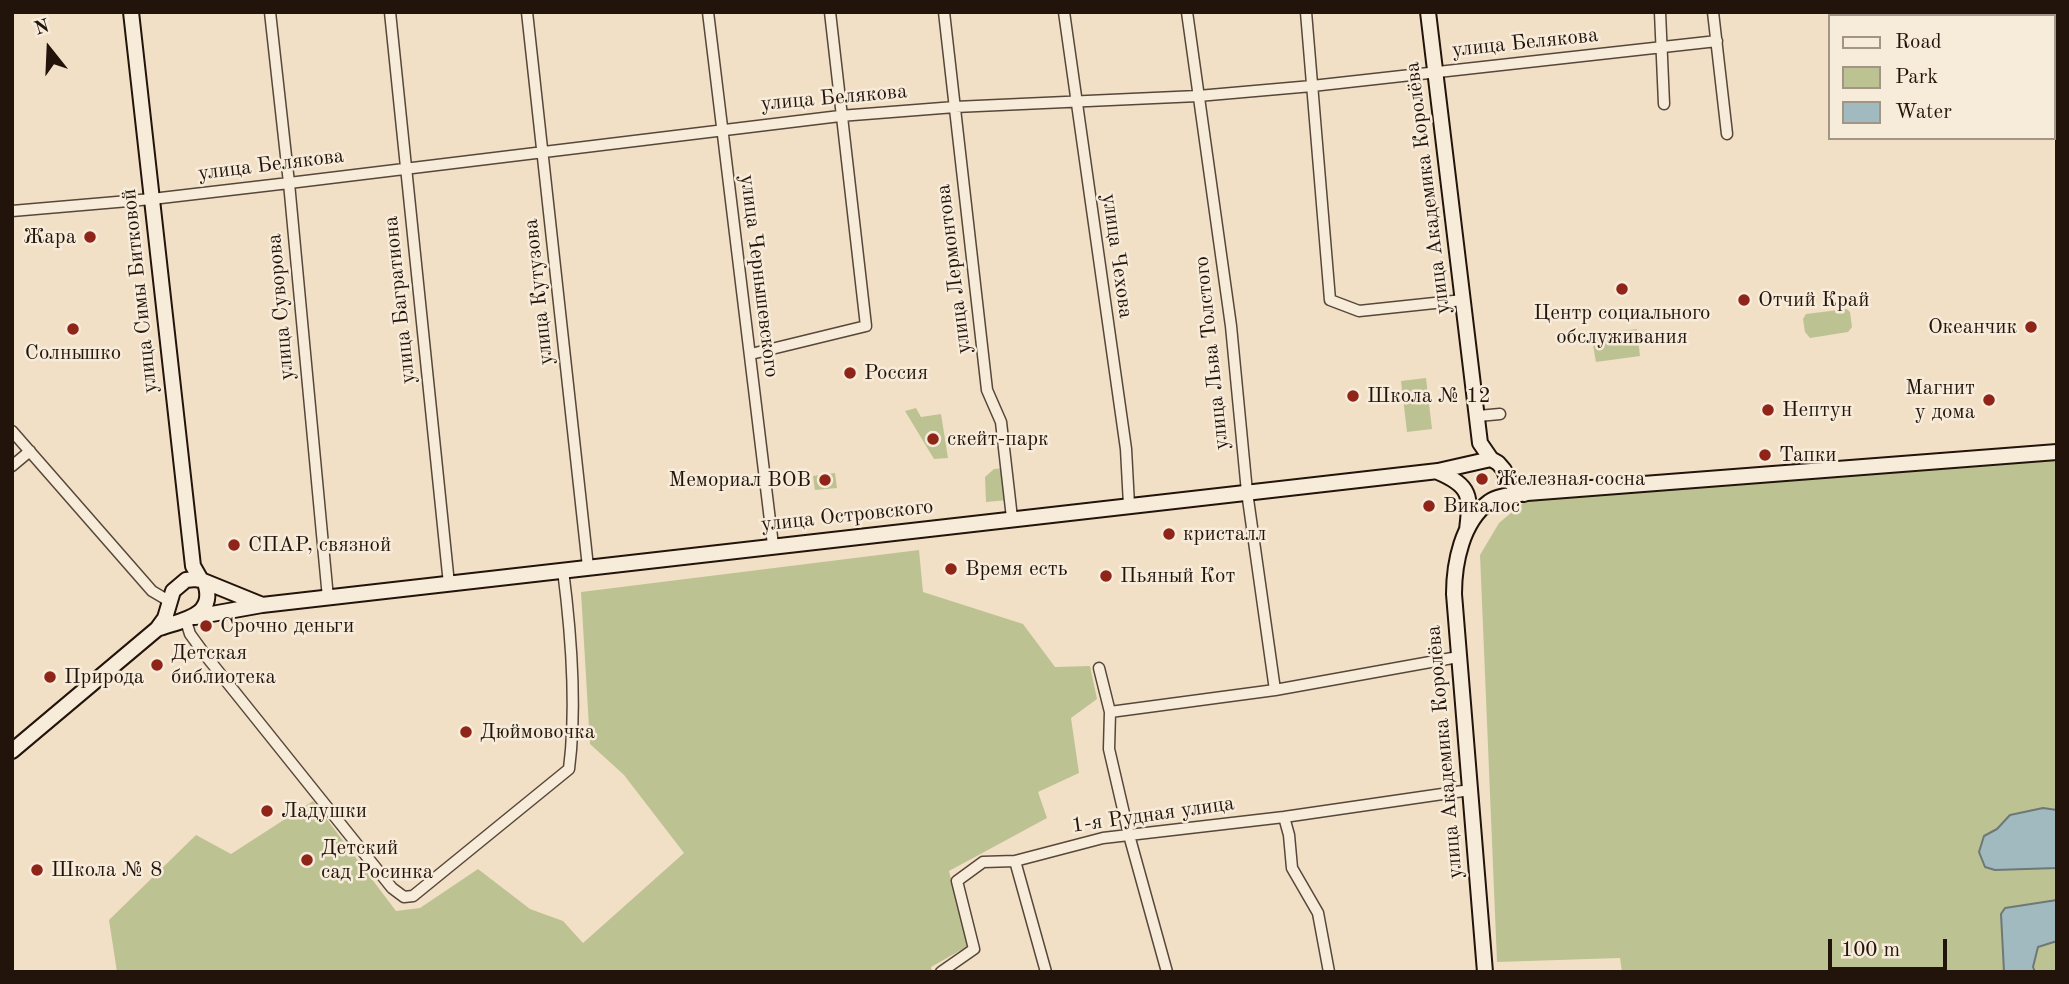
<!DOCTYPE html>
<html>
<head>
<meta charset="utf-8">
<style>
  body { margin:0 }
  #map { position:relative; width:2069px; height:984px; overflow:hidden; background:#f2e0c6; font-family:"Old Standard TT",serif }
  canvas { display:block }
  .frame { position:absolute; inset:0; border:14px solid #23140b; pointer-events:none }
  .legend { position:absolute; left:1828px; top:14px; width:228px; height:126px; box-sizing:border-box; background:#f7ebda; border:2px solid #a29587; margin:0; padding:9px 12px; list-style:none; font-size:21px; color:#23140b }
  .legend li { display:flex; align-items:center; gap:14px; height:35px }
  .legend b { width:35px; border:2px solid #a29587 }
  .north { position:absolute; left:14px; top:14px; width:70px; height:70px; -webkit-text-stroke:5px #f7ebda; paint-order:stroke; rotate:342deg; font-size:19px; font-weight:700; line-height:28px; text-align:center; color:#23140b }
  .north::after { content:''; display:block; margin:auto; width:24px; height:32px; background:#23140b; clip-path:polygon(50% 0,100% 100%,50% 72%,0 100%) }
  .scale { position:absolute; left:1828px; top:939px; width:119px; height:32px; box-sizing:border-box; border:4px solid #23140b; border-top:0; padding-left:9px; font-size:21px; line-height:24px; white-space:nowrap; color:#23140b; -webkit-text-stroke:5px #f7ebda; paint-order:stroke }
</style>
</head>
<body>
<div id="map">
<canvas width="2069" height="984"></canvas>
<div class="frame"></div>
<ul class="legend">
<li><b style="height:9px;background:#f7ebda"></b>Road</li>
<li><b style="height:19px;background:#bdc293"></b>Park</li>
<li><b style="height:19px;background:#a0babf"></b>Water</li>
</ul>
<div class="north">N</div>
<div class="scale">100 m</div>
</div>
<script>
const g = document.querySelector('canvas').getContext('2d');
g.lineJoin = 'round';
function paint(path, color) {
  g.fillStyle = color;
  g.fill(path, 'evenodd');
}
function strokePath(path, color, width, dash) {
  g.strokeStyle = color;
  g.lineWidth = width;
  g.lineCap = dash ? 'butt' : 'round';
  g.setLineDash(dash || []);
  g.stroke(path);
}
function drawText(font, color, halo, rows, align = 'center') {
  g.font = font + ' "Old Standard TT",serif';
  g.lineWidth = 5;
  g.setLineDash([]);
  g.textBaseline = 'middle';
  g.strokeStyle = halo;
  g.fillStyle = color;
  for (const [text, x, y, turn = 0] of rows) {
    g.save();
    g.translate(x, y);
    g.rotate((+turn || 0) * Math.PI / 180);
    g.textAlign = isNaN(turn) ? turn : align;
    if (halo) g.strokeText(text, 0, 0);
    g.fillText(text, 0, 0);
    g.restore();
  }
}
const green = new Path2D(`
  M1847,309L1850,312L1852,327L1848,332L1810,338L1805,332L1803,319L1806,314Z
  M1637,329L1640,356L1596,362L1591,334Z
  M1426,378L1432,429L1407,432L1401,381Z
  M916,408L921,417L941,414L948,458L934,459L905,411Z
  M2057,458V972H1622L1620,958L1497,962L1480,555L1499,523L1524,502L1527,493Z
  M1005,468L1008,500L986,502L985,477L994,469Z
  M835,473L837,488L815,490L813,476Z
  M919,550L923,592L1023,624L1055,667L1090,666L1097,699L1071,718L1079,773L1038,792L1047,818L949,871L968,946L931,967L932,972H117L109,920L196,835L231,854L313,801L396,911L420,908L478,869L530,909L563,921L583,943L684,853L624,775L590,744L581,592Z`);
const water = new Path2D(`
  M2043,808L2057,810V868L1995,870L1985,867L1979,852L1984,836L1997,829L2010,815Z
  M2057,900V941L2038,947L2033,967L2035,972H2004L2001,914L2005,908Z`);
const street = new Path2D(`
  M270,12L289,183L328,598
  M390,12L449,584
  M527,12L588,567
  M708,12L773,545
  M944,12L987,390L1001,422L1012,518
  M1064,12L1126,449L1129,505
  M1187,12L1231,326L1247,492L1275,690
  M1306,12L1330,300L1359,311L1463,300
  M1660,12L1664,104
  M1713,12L1727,134
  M12,211L152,199L289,183L840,116L955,107L1198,96L1312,86L1717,41
  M751,354L866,326L830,12
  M1478,416L1500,414
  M12,431L152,591L169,601
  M12,466L30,451
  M185,618L190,634L206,656L392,888L404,897L413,896L569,769C577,707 571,632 563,570
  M1099,668L1110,712L1109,749L1129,835L1167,972
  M1110,712L1275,690L1458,657
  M1284,817L1289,835L1292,868L1318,913L1329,972
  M1015,861L1046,972
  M941,972L974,949L957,881L983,862L1015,861L1103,838L1284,817L1470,790`);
const secondary = new Path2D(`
  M131,12L193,566L201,580
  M1428,12L1480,443L1491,459L1498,463L1504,470L1507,479L1524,494
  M1438,472C1471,486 1471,496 1467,530
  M195,617L262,605L1438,471L1491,459
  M157,629C181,620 217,617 205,583
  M12,751L157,629L165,618L173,591L186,580L195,579L201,580L260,604
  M1485,972L1454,594C1454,563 1462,522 1489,502C1499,495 1515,495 1527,493L2057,452`);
const markers = [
  [90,237,7,"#8f2418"],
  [1622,289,7,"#8f2418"],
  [1744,300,7,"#8f2418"],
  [2031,327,7,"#8f2418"],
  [73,329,7,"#8f2418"],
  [850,373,7,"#8f2418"],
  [1353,396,7,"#8f2418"],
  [1989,400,7,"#8f2418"],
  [1768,410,7,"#8f2418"],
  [933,439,7,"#8f2418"],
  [1765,455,7,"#8f2418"],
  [1482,479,7,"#8f2418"],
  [825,480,7,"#8f2418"],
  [1429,506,7,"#8f2418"],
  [1169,534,7,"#8f2418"],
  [234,545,7,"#8f2418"],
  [951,569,7,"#8f2418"],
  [1106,576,7,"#8f2418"],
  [206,626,7,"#8f2418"],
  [157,665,7,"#8f2418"],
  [50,677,7,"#8f2418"],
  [466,732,7,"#8f2418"],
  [267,811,7,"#8f2418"],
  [307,860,7,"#8f2418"],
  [37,870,7,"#8f2418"]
];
const streetNames = [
  ["улица Белякова",1525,43,-6],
  ["улица Белякова",834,98,-5],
  ["улица Белякова",271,165,-7],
  ["улица Академика Королёва",1428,188,-97],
  ["улица Чехова",1117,256,82],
  ["улица Лермонтова",954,269,-97],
  ["улица Чернышевского",759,276,83],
  ["улица Симы Битковой",140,291,-96],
  ["улица Кутузова",539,292,-96],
  ["улица Багратиона",400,300,-96],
  ["улица Суворова",281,307,-95],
  ["улица Льва Толстого",1212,353,-96],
  ["улица Островского",847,516,-6],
  ["улица Академика Королёва",1445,752,-95],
  ["1-я Рудная улица",1153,815,-8]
];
const poiNames = [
  ["Жара",76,237,"right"],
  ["Отчий Край",1758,300],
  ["Центр социального",1622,313,"center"],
  ["обслуживания",1622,337,"center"],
  ["Океанчик",2017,327,"right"],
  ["Солнышко",73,353,"center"],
  ["Россия",864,373],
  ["Магнит",1975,388,"right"],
  ["у дома",1975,412,"right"],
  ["Школа № 12",1367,396],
  ["Нептун",1782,410],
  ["скейт-парк",947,439],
  ["Тапки",1779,455],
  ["Железная сосна",1496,479],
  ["Мемориал ВОВ",811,480,"right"],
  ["Викалос",1443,506],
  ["кристалл",1183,534],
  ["СПАР, связной",248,545],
  ["Время есть",965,569],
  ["Пьяный Кот",1120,576],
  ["Срочно деньги",220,626],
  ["Детская",171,653],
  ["библиотека",171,677],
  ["Природа",64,677],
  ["Дюймовочка",480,732],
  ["Ладушки",281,811],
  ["Детский",321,848],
  ["сад Росинка",321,872],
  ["Школа № 8",51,870]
];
paint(green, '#bdc293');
paint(water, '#a0babf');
strokePath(water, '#6e7877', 2);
strokePath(street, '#57473a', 13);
strokePath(secondary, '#23140b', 18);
strokePath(street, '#f7ebda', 10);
strokePath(secondary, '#f7ebda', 14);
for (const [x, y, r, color] of markers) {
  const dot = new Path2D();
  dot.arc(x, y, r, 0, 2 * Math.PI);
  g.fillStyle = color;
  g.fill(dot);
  strokePath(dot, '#f7ebda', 2.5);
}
drawText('21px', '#23140b', '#f7ebda', streetNames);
drawText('21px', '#23140b', '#f7ebda', poiNames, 'left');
</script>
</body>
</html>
